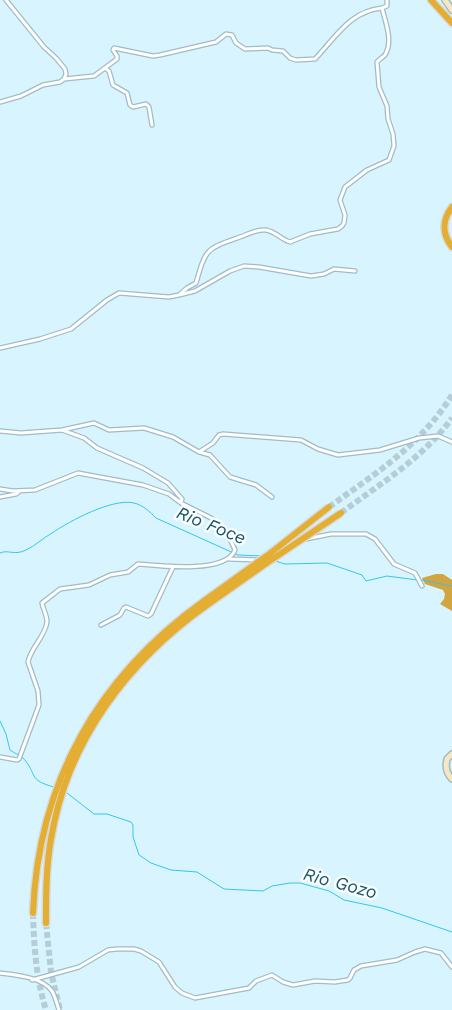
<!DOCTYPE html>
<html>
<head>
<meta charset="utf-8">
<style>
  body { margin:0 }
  canvas { display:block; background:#d8f4fe }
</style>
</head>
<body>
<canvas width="452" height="1010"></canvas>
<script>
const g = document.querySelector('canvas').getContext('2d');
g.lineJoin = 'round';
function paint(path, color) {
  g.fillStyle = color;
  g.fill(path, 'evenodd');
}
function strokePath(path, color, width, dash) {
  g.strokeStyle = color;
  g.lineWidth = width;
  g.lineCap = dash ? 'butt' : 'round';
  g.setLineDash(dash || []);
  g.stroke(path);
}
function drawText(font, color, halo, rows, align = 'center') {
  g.font = font + ' "Work Sans",sans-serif';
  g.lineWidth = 5;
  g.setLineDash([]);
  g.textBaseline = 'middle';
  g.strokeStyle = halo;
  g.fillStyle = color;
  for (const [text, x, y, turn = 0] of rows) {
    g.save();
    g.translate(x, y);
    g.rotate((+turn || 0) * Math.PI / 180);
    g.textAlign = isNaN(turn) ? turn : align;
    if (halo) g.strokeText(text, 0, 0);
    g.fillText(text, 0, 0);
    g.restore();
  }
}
const forest = new Path2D(`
  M436,574H443L452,580V611L440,604L444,599L445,594L443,590L425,584L422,578Z`);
const stream = new Path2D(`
  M0,553C8,549 14,556 26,550C35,546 43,538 52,533C70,521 112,498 134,503C143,505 150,512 156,518L238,555L262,556
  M275,561L285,564L327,563L362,575L366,581L387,576L417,580
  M421,580L452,586
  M0,721L6,734L10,750C14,753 20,755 23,758C38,774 27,780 54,787
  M67,793L94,814H107L131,822L133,825V837L139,855L151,863L171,870L197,872L224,889L263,891L272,886L290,883H300L329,891L344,900L382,908L452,932`);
const highwayTunnel = new Path2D(`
  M329,507C375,474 422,444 452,395
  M341,513C380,484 423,458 452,418
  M33,913C34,946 36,978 46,1010
  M46,923L51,972L60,1010`);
const street = new Path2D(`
  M105,68L109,71L113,85L127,93L130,105L133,107L146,104L149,107L152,125
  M64,79L94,76L117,59V56L113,50L114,48L153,56L160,55L216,42L226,34L232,35L236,43L245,49L268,48L272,50L283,51L290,58L296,60L315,59C336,37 350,11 382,8
  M0,102L21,96L43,85L60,82L64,79L66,74L65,69L56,58L44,47L6,0
  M179,295L187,288L196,283C206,248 206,249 240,237C249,234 256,229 266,230C276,232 281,239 290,242L310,234L338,229L342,226L344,223L345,215L340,200L345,187L367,170L389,160L394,146L393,134L388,119L387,106L379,87L377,62C380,58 385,57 386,53C393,40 385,21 382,8L387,6V0
  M0,348L40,339L71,329L107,300L119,293L169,297L179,295L195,291L230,271L244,266L259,267L311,276L324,274L334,269L355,271
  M62,430L94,423L109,430L144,428L173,437L199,452L210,455L230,477L256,485L272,497
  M0,431L21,433L62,430L84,438L97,448L143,468L168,483L182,499L181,503
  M199,452L213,443L219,435L223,434L301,440L318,449L338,455L380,450L419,438L438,436L452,442
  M0,489L13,491L35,490L78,473L143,485L169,494L181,503L211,518L226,530L235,550C226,574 159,566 138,564L128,572L110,575L89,585L60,589L42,603C43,609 47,615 47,622C45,637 31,647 28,662L38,691L39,705L19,759L17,760L0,757
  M0,497L16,494L20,491
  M306,539L331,534H366L375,539L394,564L415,573L422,586
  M229,559L258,560
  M101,625L120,615L124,608L126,607L148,616L151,614L173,567
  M0,973C16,975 42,977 52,991C55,996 57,1004 59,1010
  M32,980L79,967L108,950L117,949H134L141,951L159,962L175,987L182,993L195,998L249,988L256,981L272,975L283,982L293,985L315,981L335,982L348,980L350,978L354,970L361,966L397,960L415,952L425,949L441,953L452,967`);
const secondary = new Path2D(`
  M445,0L452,10
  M452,754L447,759C445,767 446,773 452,779`);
const highway = new Path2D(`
  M431,0L452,23
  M452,207C442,220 442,234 452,247
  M33,913C38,782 98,677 204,601
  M46,923C46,895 46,867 51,839C67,741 128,661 207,605`);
const highwayBridge = new Path2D(`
  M204,601L268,555L329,507
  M207,605L268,562L341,513`);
const waterNames = [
  ["Rio Foce",211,526,22],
  ["Rio Gozo",340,884,15]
];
paint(forest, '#d2a540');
strokePath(stream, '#34c6ea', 1);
strokePath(highwayTunnel, '#b4cdd6', 6, [6, 3]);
strokePath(street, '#a1bcc5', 5.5);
strokePath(secondary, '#a1bcc5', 8);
strokePath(highway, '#d8dada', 9);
strokePath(street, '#fff', 3);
strokePath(secondary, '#f7e7c1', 5);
strokePath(highway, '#e3ae31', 6);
strokePath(highwayBridge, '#d8dada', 9, []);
strokePath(highwayBridge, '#e3ae31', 6);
drawText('italic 18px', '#1b5463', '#f8fdff', waterNames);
</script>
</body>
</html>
